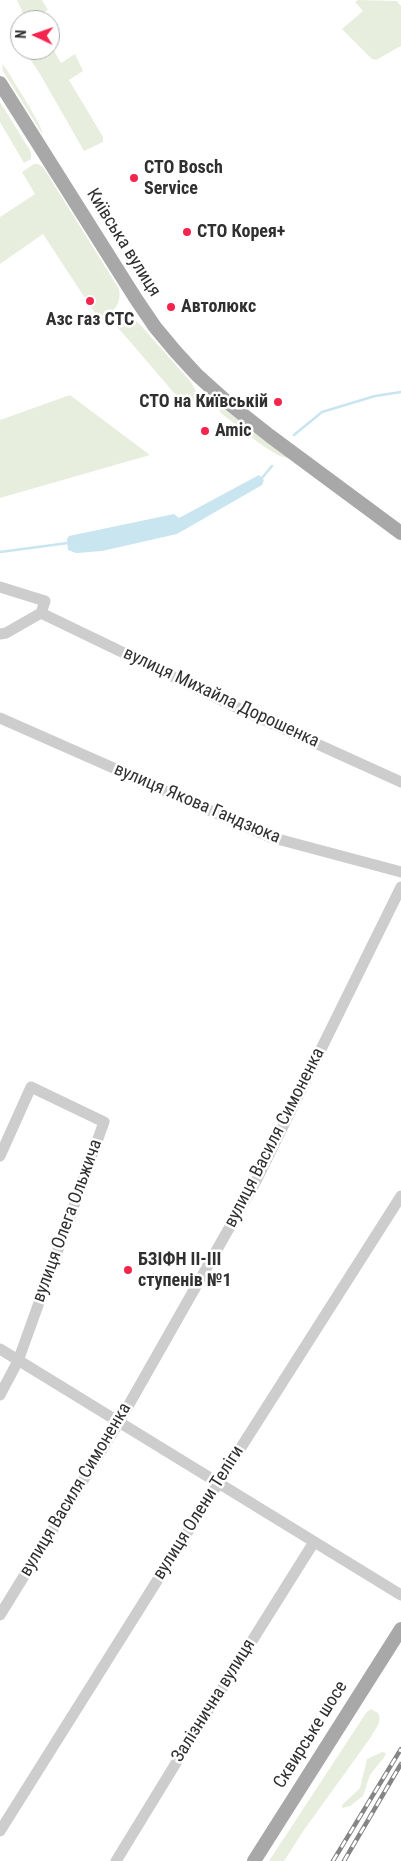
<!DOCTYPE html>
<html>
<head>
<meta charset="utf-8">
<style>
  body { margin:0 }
  #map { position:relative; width:401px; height:1861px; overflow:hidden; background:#fff; font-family:"Roboto Condensed",sans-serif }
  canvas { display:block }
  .north { position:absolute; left:10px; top:10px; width:50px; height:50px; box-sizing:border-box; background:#fff; border:1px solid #acacac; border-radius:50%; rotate:273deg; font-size:14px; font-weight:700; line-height:20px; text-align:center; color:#303030 }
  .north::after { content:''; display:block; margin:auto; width:18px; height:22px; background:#f5244c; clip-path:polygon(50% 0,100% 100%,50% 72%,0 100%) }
</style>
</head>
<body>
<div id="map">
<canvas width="401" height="1861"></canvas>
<div class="north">N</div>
</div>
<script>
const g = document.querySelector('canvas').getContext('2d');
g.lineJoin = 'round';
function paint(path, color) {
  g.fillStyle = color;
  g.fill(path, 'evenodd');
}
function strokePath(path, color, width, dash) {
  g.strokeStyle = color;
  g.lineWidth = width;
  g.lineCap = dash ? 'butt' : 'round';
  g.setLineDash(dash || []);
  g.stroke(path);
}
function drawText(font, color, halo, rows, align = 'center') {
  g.font = font + ' "Roboto Condensed",sans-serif';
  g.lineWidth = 5;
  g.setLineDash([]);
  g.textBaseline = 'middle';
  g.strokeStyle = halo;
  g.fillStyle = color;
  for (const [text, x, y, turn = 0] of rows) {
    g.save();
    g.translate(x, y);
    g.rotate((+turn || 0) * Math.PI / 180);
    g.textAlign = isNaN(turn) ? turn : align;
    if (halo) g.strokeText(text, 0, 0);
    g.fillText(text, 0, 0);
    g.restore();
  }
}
const green = new Path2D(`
  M17,0H42L48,10L35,17L36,20H26Z
  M358,0L397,1L401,6V46L376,60L372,59L342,29L363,11L355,2Z
  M50,44L61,63L75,54L83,71L69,80L103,137V142L84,151L40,74L28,56L32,50H50Z
  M2,64L7,70C13,81 43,126 43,135L3,71Z
  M0,102L31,152V159L24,163L0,122Z
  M34,164H38L43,167L119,289C122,306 112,312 100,321L43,234L0,264V217L35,194L22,172Z
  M126,316L135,319L191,382L196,392L192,404L187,408L114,323Z
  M70,395L150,455L0,498V420Z
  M222,408L287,456L288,458C274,458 234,423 221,413L219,410Z
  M371,1709L378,1713C383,1722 375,1729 371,1737L304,1830L284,1861H269L366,1713Z
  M382,1752L386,1753L385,1756L370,1775L363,1796L350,1806L342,1808V1805L360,1788L367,1759Z`);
const water = new Path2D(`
  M259,475L264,480L262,485L177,534L102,551L76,553L68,550L67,539L69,536L174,514L179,518Z`);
const stream = new Path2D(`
  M294,435L322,412L375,396L401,392
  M261,479L272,466
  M0,552L68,543`);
const minor = new Path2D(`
  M0,587L45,601L41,613L6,633L0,634
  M41,613L240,709L401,782
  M0,718L270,837L401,872
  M0,1156L31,1087L104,1122L18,1361L0,1395
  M0,1349L401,1595
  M0,1615L119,1422L257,1179L401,887
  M0,1831L219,1482L401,1196
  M116,1861L198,1727L314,1542`);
const major = new Path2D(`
  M0,83L136,299L155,327L175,351L197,375L227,402L270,436L401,533
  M254,1861L401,1629`);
const rail = new Path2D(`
  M333,1861L401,1749
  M344,1861L401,1764`);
const markers = [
  [134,178,5,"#f5244c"],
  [187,232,5,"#f5244c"],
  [90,301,5,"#f5244c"],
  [171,307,5,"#f5244c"],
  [278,402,5,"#f5244c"],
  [205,431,5,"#f5244c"],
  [128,1270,5,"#f5244c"]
];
const poiNames = [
  ["СТО Bosch",144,168],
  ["Service",144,189],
  ["СТО Корея+",197,232],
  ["Автолюкс",181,307],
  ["Азс газ СТС",90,320,"center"],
  ["СТО на Київській",268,402,"right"],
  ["Amic",215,431],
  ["БЗІФН ІІ-ІІІ",138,1260],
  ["ступенів №1",138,1281]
];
const streetNames = [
  ["Київська вулиця",123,243,58],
  ["вулиця Михайла Дорошенка",221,698,25],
  ["вулиця Якова Гандзюка",197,804,23],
  ["вулиця Василя Симоненка",275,1138,-63],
  ["вулиця Олега Ольжича",68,1221,-70],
  ["вулиця Василя Симоненка",76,1490,-59],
  ["вулиця Олени Теліги",199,1513,-58],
  ["Залізнична вулиця",214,1701,-58],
  ["Сквирське шосе",311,1735,-58]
];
paint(green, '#e8eedd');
paint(water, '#c8e5f0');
strokePath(stream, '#c8e5f0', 2.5);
strokePath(minor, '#cdcdcd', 11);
strokePath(major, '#a8a8a8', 14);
strokePath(rail, '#858585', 4.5);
strokePath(rail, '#fff', 2.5, [8]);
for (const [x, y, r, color] of markers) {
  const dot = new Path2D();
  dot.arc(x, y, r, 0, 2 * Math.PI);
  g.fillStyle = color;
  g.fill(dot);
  strokePath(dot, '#fff', 2);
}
drawText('bold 18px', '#303030', '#fff', poiNames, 'left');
drawText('18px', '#303030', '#fff', streetNames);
</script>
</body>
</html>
